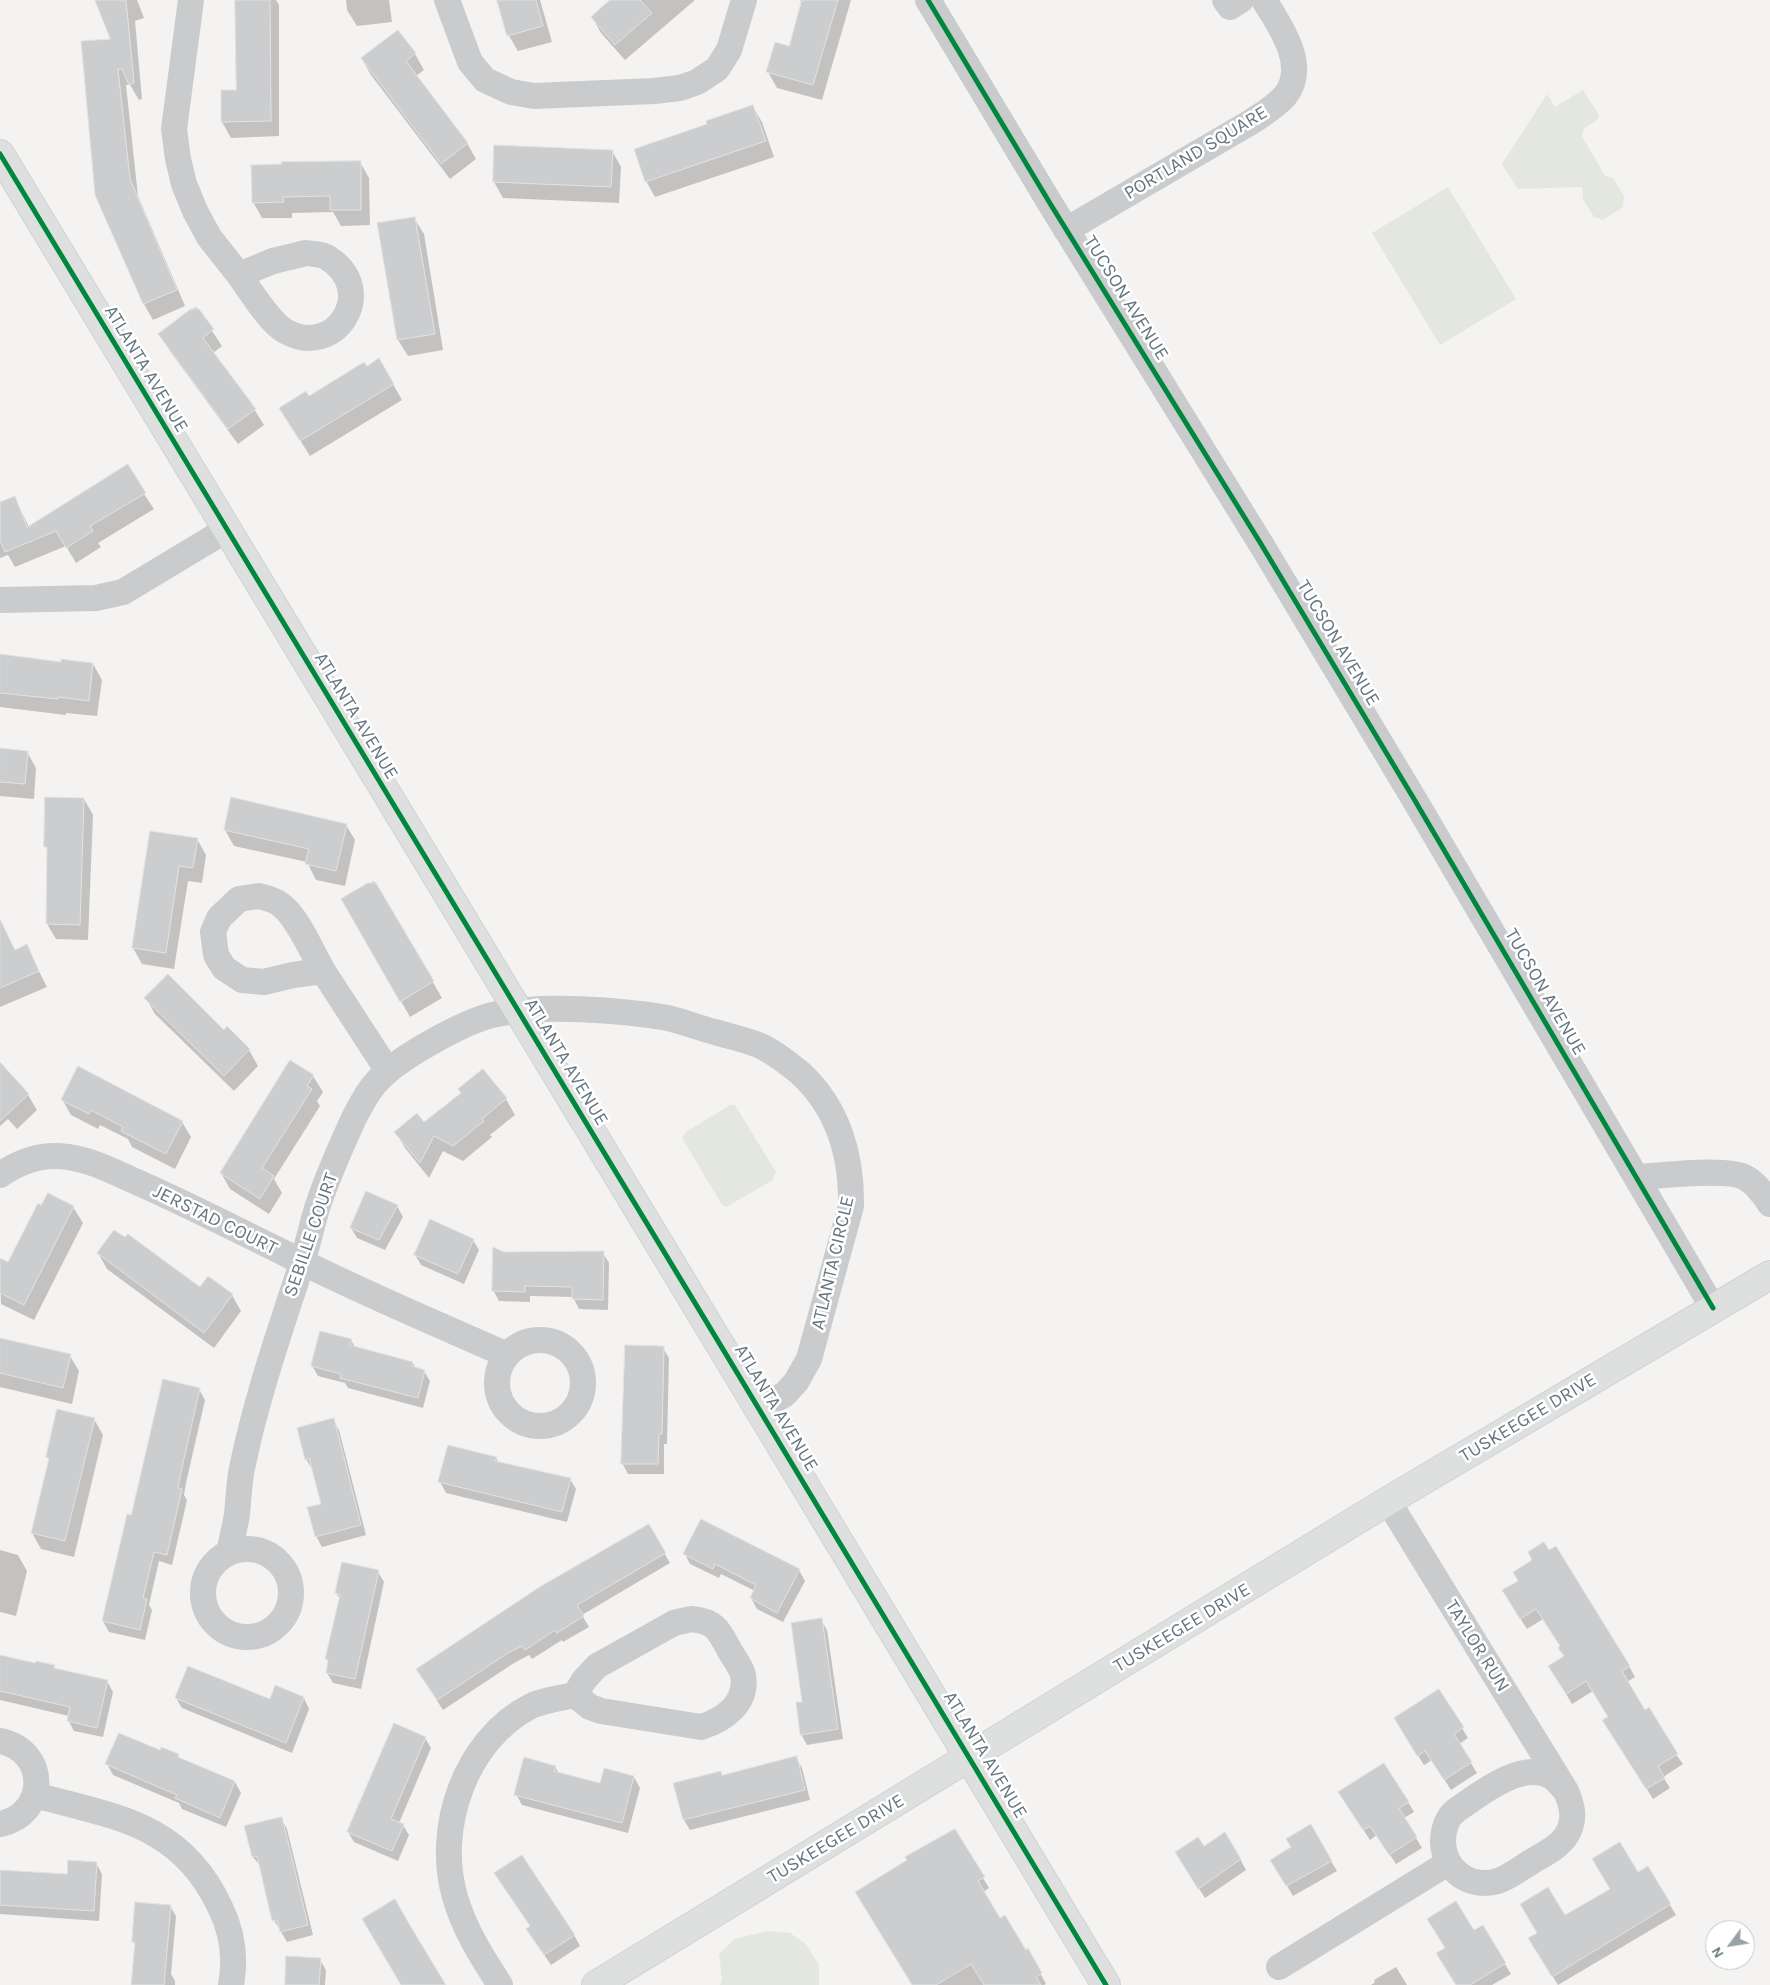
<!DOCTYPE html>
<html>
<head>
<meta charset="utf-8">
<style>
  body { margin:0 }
  #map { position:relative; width:1770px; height:1985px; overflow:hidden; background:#f4f3f2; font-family:Karla,sans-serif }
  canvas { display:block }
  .north { position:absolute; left:1705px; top:1920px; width:50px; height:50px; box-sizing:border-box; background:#fff; border:1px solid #c1c8cd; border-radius:50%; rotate:239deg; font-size:14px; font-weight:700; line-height:20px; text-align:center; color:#657681 }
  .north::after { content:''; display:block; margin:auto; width:18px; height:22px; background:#97a2a9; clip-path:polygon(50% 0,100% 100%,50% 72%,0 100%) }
</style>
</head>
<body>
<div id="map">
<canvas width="1770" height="1985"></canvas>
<div class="north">N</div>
</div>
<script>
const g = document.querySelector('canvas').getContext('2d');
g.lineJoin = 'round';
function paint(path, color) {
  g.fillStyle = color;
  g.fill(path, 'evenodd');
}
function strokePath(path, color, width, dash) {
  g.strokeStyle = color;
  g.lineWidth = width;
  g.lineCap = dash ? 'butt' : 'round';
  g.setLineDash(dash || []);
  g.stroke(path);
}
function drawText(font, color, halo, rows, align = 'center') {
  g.font = font + ' Karla,sans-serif';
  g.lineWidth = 5;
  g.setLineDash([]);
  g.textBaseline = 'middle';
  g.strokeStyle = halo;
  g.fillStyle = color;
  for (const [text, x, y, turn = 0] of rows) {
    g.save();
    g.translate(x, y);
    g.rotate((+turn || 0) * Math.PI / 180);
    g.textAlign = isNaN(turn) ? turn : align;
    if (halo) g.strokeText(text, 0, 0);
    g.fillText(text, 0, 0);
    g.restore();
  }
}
const green = new Path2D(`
  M1583,90L1599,115L1596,121L1584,128L1582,136L1605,176L1613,178L1624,196L1623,207L1603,220L1594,217L1583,199L1582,187L1518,189L1502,164L1547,94L1555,107Z
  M1448,187L1516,299L1440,345L1372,233Z
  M730,1105H735L776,1172L773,1180L726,1207L722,1205L682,1138L686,1132Z
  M768,1931L790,1933L806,1944L819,1965V1985H720L722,1979L719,1954L735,1939Z`);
const shadow = new Path2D(`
  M96,0H137L144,18L135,21L142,99L139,100L130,85H126L138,196L185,306L153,320L144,304L96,194L112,40Z
  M242,0H276L279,5V136L231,138L222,122L237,92Z
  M346,0H389L392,22L357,26L347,10Z
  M498,0H540L552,42L518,51L509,36Z
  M612,0H695L625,60L601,33L592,17Z
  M800,0H851L822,100L777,88L768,72L789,48L802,4Z
  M398,31L415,54L424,70L416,76L467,143L476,159L450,179L371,75L362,59Z
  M753,107L762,122L774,157L655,197L646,181L709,125Z
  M612,151L621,167L619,203L503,198L494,182Z
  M360,162L369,178L370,225L341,226L333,212L292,213V218H262L253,202Z
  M414,218L424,234L443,350L408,356L398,340L378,224Z
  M196,307L222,346L213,353L254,409L264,425L238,444L169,350L160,334Z
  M367,367L393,384L402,400L310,456L290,424L309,398Z
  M144,494L154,509L98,543L101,547L76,563L66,546L15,567L8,555L0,558V503L14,497L29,527Z
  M0,656L62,663L93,664L102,680L97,716L66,713V715L0,707Z
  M0,749L27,752L36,768L34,799L0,796Z
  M84,799L93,815L88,940L56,939L47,924L49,852L45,846Z
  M346,825L355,840L345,886L316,880L307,862L234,846L225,830Z
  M151,832L197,839L206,855L202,883L188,881L174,969L142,964L133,948Z
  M374,881L442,998L410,1017L343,900Z
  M26,946L47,987L0,1007V952L15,951Z
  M146,998L224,1031L227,1028L249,1050L258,1066L234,1091L155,1014Z
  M291,1062L313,1076L323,1092L317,1101L320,1106L274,1179L282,1193L269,1214L230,1189L221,1173Z
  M0,1064L28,1095L37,1110L17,1129L8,1119L0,1126Z
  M483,1071L506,1099L515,1115L490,1135L492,1137L463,1161L443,1151L429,1178L405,1148L396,1132L424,1124L462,1094Z
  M62,1099L182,1122L191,1137L175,1169L132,1147L128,1139L100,1125L98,1129L71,1115Z
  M397,1206L403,1217L385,1250L357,1238L351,1228Z
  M73,1207L83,1223L34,1320L1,1304L0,1271Z
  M473,1240L479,1250L464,1284L421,1265L415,1255Z
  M98,1253L200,1289L209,1277L232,1295L241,1311L214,1348L107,1269Z
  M503,1253H603L609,1263L608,1310L579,1309L573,1297L530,1296V1302L499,1301L493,1290Z
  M0,1339L70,1356L79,1371L72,1404L0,1387Z
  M351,1340L355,1347L413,1363L416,1369L424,1371L430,1381L423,1408L348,1388L345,1383L318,1376L312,1366Z
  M663,1348L669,1358L667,1444H664V1474H628L622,1463Z
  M199,1389L205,1400L186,1483L184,1495L187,1500L172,1565L159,1561L149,1605L152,1610L145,1640L109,1632L103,1621L132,1516Z
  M94,1419L103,1435L74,1557L41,1549L32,1533L50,1461L47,1457Z
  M333,1420L339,1430L366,1535L322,1547L316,1536L323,1505L312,1469L306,1459Z
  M496,1458L499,1463L570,1479L576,1489L567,1522L446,1493L440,1482Z
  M648,1525L670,1563L582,1615L589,1627L563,1642L562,1640L532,1659L529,1655L514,1663L443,1710L423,1679Z
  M0,1550L18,1555L27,1571L16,1616L0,1612Z
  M685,1554L799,1570L805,1581L783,1622L757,1609L751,1598L755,1591L721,1574L719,1578L690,1564Z
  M378,1572L384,1582L361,1689L333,1683L327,1673L329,1663L327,1659L340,1599L336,1593Z
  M1519,1581L1629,1666L1635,1677L1627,1682L1645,1712L1683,1764L1663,1777L1670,1788L1653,1799L1610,1730L1609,1717L1593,1691L1572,1704L1556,1677L1565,1657L1561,1647L1543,1619L1527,1629L1509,1601Z
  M821,1620L827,1630L843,1739L807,1745L801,1734L803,1703Z
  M0,1656L36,1665L54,1666L56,1670L107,1681L113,1692L103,1737L74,1731L68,1720L69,1716L0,1700Z
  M176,1698L270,1700L304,1698L309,1709L292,1753L182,1708Z
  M1462,1728L1468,1738L1459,1744L1477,1773L1451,1790L1432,1760L1424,1765L1401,1729Z
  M425,1738L431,1748L399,1823L403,1825L409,1835L398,1861L354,1842L348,1832Z
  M160,1752L178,1755L180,1759L235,1782L241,1793L226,1827L182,1809L179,1803L113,1775L107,1764Z
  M796,1758L802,1768L810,1800L690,1830L684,1820L722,1776Z
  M555,1767L559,1773L601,1784L634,1777L640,1788L628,1833L522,1805L516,1794Z
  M1408,1802L1414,1812L1404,1818L1422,1848L1396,1864L1377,1835L1370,1840L1346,1803Z
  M281,1818L287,1829L313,1935L287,1942L274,1920L261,1867L253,1857Z
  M1310,1826L1337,1871L1293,1896L1272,1860L1293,1848Z
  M954,1830L989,1888L983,1892L1000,1919L1026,1951L1028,1950L1046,1984L1044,1985H913Z
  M1203,1847L1240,1859L1246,1870L1205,1898L1182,1862Z
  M96,1863L102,1874L99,1921L0,1914V1871L68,1875Z
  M1647,1868L1676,1915L1558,1985L1530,1939Z
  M170,1906L176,1916L171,1974L175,1981V1985H132L136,1946L133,1942Z
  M531,1927L574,1935L580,1946L551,1965L534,1940Z
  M1482,1927L1511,1974L1492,1985H1457L1474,1932Z
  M320,1960L326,1970L325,1985H286Z
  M1396,1967L1407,1985H1371L1375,1982L1374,1980Z`);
const building = new Path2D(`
  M95,0H126L134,83L129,85L122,69H118L130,179L177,290L143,304L95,195L81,41L110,39Z
  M235,0H270L271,121L221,122V90H236Z
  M497,0H536L543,26L507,36Z
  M610,0H640L652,13L615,45L591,17Z
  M802,0H838L813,85L766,72L775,42L789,46Z
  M398,30L416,53L406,61L468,143L441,164L361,58Z
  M753,105L766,141L645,182L634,149L707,124L706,121Z
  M494,145L613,150L611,187L493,182Z
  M361,161V210H330V196L283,197L284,202L252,203L251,165L282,164L281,162Z
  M415,217L435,334L397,340L377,223Z
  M191,309H199L214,329L203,338L256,409L228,429L158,334Z
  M379,358L394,384L300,441L279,408L306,391L309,396L364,362L367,366Z
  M128,464L146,493L90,526L93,531L66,548L56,531L5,552L0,540V502L15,496L27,527Z
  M0,654L61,662V659L93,663L89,701L58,697V699L0,693Z
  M0,748L28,751L25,784L0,782Z
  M45,797L84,798L80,925L46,924L47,847H44Z
  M231,797L347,824L336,871L305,864L309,849L224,830Z
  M150,831L198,838L193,868L179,866L166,953L132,948Z
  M368,883H376L434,981L400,1002L341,899Z
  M0,919L15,950L27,944L39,971L0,988Z
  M168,974L224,1030L227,1026L250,1049L224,1076L144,998Z
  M290,1060L314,1075L307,1086L312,1089L262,1168L274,1176L260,1199L220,1173Z
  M0,1062L29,1094L0,1121Z
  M78,1066L183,1121L166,1154L121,1131L123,1127L91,1110L89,1114L61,1100Z
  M483,1069L507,1098L482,1119L484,1121L453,1146L434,1136L420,1163L394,1132L417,1113L424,1122L461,1093L458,1089Z
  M366,1191L398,1205L379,1240L350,1228Z
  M48,1193L74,1206L24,1305L0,1293V1258L8,1262L38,1203L41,1205Z
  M430,1219L474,1239L458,1274L414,1255Z
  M114,1230L125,1237L128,1234L200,1287L208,1276L233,1294L204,1333L97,1253Z
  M493,1247L504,1252L604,1251L603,1300L572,1299V1287L525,1286V1292L492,1291Z
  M320,1331L352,1339L350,1345L413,1362L412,1366L425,1370L418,1398L340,1378L341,1374L311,1366Z
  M0,1338L71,1354L63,1388L0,1373Z
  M625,1345L664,1346L662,1434H659L658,1464H621Z
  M163,1379L200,1388L181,1472L178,1488L182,1489L167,1555L154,1552L143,1598L147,1599L140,1630L102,1621L127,1514L131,1515Z
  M57,1409L95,1418L65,1541L31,1533L49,1458L46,1457Z
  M334,1418L361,1525L315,1537L307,1507L321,1504L309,1458L305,1460L297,1428Z
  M448,1445L497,1457L495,1461L571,1478L562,1512L438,1482Z
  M701,1519L800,1569L777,1613L750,1598L756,1585L715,1564L713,1569L683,1554Z
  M649,1524L666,1553L577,1605L584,1616L557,1633L555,1630L525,1650L522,1646L508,1653L437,1700L416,1669L538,1588Z
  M1544,1542L1549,1550L1556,1546L1630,1666L1622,1671L1645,1710L1649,1707L1678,1754L1658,1766L1665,1778L1646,1789L1602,1720L1608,1717L1586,1681L1566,1694L1548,1666L1564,1656L1558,1648L1560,1646L1536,1609L1520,1619L1502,1590L1518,1581L1513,1572L1532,1560L1528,1552Z
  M342,1562L379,1570L355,1679L326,1673L328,1660L325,1659L340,1595L335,1593Z
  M822,1618L838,1729L800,1735L796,1702H802L791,1623Z
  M0,1655L35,1663L36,1661L55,1665L54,1668L108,1680L97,1728L67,1721L70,1707L0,1691Z
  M188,1666L270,1699L275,1685L304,1697L286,1743L175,1698Z
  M1439,1689L1464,1727L1454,1734L1472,1762L1444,1780L1425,1751L1417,1756L1394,1718Z
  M394,1723L426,1737L391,1819L404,1824L392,1851L347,1832Z
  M119,1733L160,1750L161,1747L179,1754L178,1757L235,1781L220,1818L175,1798L177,1795L105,1764Z
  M797,1756L805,1790L683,1820L673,1783L721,1771L722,1775Z
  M524,1757L556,1766L554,1771L600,1783L604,1768L634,1776L622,1823L514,1795Z
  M1384,1763L1409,1802L1399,1808L1417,1837L1389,1855L1370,1826L1363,1830L1338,1792Z
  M282,1817L308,1925L280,1932L277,1920L272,1921L257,1856L252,1857L244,1826Z
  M1311,1824L1332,1861L1286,1886L1270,1860L1291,1847L1286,1839Z
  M955,1829L985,1877L978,1881L1000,1918L1005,1915L1026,1950L1028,1948L1042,1973L1036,1977L1041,1985H984L971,1964L936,1985H912L855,1892L907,1860L905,1857Z
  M1225,1832L1241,1859L1198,1889L1175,1852L1198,1837L1204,1846Z
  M1620,1842L1638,1872L1648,1866L1671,1904L1552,1977L1528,1938L1537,1933L1520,1904L1548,1887L1565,1915L1610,1889L1592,1859Z
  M522,1855L575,1935L544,1955L526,1929L530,1926L494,1873Z
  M68,1860L97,1862L94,1911L0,1905V1870L67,1874Z
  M395,1899L411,1927L446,1985H401L362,1919Z
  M1456,1901L1474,1930L1483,1925L1506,1963L1470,1985H1456L1436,1953L1445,1948L1427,1919Z
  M135,1902L171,1905L164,1985H131L135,1942H132Z
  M286,1956L321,1958L319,1985H285Z`);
const street = new Path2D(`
  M191,0L174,129L178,159L184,184L195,211L209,237L239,275
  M447,0L470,62L485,80L511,92L534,96L654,91L680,88L697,82L717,69L729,50L744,0
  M928,0L1051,205L1261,544L1414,799L1713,1308
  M1225,0L1230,7L1241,0
  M1066,230L1251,122C1263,114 1275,107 1285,96C1309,66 1280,26 1264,0
  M306,253C313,254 323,254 328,258C379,290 336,360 285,331C270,323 250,290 239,275L273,261Z
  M0,600L96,598L123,592L226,530
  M259,896C267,898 275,900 281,905C297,916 313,954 323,971L293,975L264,982L242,980L224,968L216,955L213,932L219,918L239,899Z
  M323,971L388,1071
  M0,1175C20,1161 43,1153 68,1157C92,1160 116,1173 139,1183C189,1205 237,1230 286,1254C358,1291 433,1322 507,1355
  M1637,1177C1661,1176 1727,1167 1746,1178C1755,1183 1765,1196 1770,1204
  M497 1383a43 43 0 1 1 86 0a43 43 0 1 1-86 0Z
  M1388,1501L1566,1791C1571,1803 1575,1815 1570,1828C1564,1845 1546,1853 1531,1862C1521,1868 1510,1877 1498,1881C1470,1889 1444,1871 1443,1842C1443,1830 1447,1816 1458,1809C1481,1793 1521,1761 1550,1776C1556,1779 1561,1786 1566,1791
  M203 1593a44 44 0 1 1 88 0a44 44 0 1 1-88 0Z
  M229,1552C232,1539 235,1527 237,1514C239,1495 239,1477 244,1459C258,1393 281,1328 302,1263C308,1244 312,1224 318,1205C328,1176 341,1146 354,1118C360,1107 366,1094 374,1085C393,1060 466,1020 497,1014C543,1004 621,1010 668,1018C684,1022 699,1028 715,1032C731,1037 748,1040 763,1047C776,1054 788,1063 799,1072C838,1107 852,1156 851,1206L809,1359L796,1382L785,1394L760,1409
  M691,1619C716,1621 719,1631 730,1651C734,1658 741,1667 743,1675C748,1703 724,1720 701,1727L601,1711L590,1707L575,1695L584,1680L597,1666L674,1623Z
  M0,1741C49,1751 48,1814 0,1824
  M35,1795C115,1817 181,1823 220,1907C232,1931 236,1958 231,1985
  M1279,1967L1448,1863
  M500,1985C482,1957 464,1929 455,1897C435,1828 465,1740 531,1706C544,1700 561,1698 575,1695`);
const secondary = new Path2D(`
  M0,154C367,766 740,1373 1106,1985
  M596,1985L1388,1501L1770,1275`);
const cycleway = new Path2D(`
  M928,0L1051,205L1261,544L1414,799L1713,1308
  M0,154C367,766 740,1373 1106,1985`);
const streetNames = [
  ["PORTLAND SQUARE",1196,153,-31],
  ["TUCSON AVENUE",1126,298,58],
  ["ATLANTA AVENUE",146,369,59],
  ["TUCSON AVENUE",1338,643,59],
  ["ATLANTA AVENUE",356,716,59],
  ["TUCSON AVENUE",1545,992,60],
  ["ATLANTA AVENUE",566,1062,59],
  ["JERSTAD COURT",215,1220,26],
  ["SEBILLE COURT",311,1235,-71],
  ["ATLANTA CIRCLE",833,1263,-77],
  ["ATLANTA AVENUE",776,1408,59],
  ["TUSKEEGEE DRIVE",1528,1418,-31],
  ["TUSKEEGEE DRIVE",1182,1628,-31],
  ["TAYLOR RUN",1477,1646,58],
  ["ATLANTA AVENUE",985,1755,59],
  ["TUSKEEGEE DRIVE",836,1839,-31]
];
paint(green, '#e4e6e0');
paint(shadow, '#0003');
paint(building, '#cccdce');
strokePath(building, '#e3e2e2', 1);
strokePath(secondary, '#d0d1d2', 30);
strokePath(street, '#cacbcc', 26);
strokePath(secondary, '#dedfdf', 28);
strokePath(cycleway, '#00873e', 5);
drawText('19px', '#657681', '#fff', streetNames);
</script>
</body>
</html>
